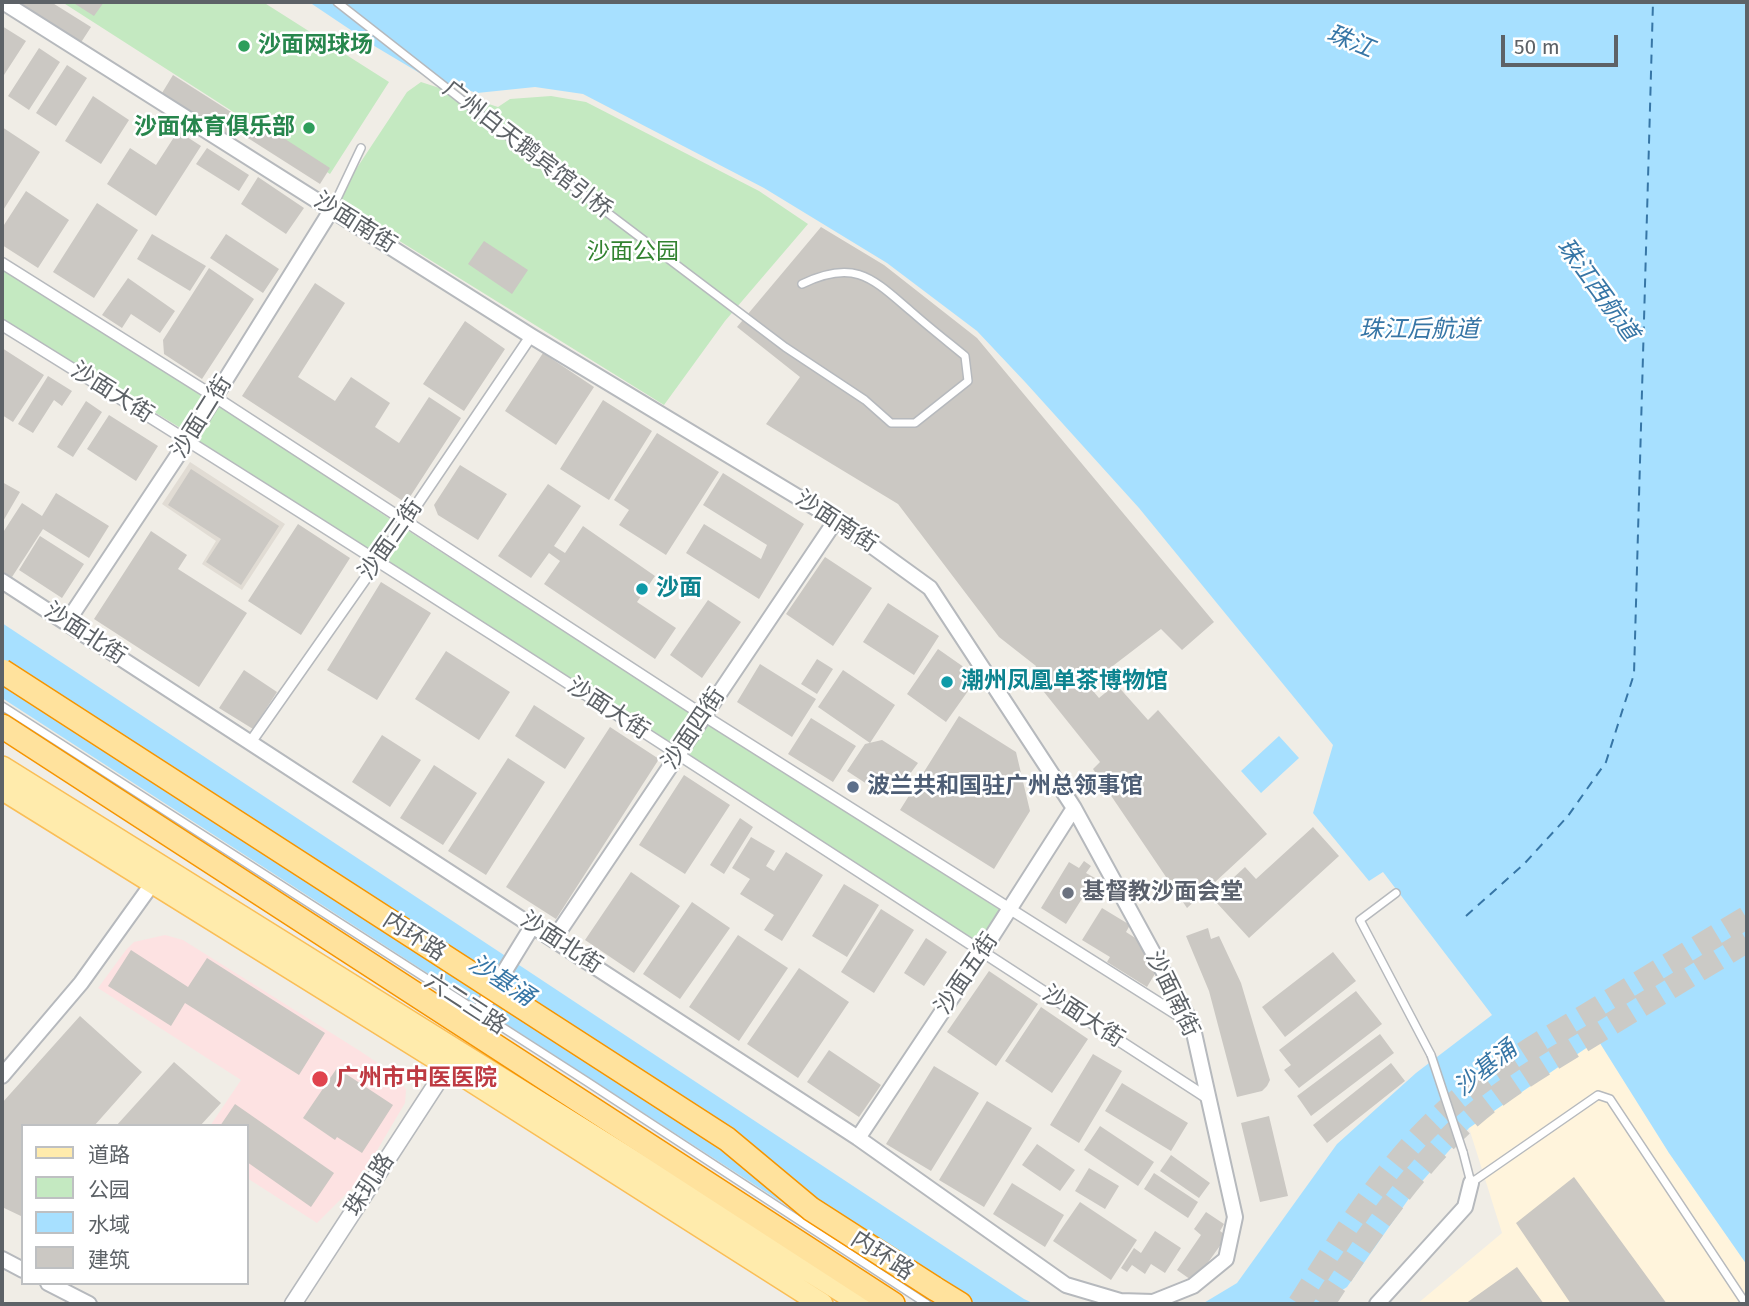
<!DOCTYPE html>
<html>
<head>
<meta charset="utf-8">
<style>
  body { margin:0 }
  #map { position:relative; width:1749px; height:1306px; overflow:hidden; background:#f0ede6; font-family:"Fira Sans","Noto Sans SC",sans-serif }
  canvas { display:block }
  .frame { position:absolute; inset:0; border:4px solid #5d6267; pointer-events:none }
  .legend { position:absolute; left:21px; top:1124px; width:228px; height:161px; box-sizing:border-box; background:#fff; border:2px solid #bec0c2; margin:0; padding:9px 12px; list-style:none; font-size:21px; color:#5d6267 }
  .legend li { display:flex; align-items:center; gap:14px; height:35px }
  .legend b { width:35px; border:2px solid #bec0c2 }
  .scale { position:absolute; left:1501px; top:35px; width:117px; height:32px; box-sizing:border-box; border:4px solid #5d6267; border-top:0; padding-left:9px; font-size:21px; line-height:24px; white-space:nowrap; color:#5d6267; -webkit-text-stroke:5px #fff; paint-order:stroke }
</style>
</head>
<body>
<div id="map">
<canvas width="1749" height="1306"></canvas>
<div class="frame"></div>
<ul class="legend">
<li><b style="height:9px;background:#ffebac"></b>道路</li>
<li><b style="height:19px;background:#c4e9c1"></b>公园</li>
<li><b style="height:19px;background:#a7e0ff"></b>水域</li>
<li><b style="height:19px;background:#cbc8c3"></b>建筑</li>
</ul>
<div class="scale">50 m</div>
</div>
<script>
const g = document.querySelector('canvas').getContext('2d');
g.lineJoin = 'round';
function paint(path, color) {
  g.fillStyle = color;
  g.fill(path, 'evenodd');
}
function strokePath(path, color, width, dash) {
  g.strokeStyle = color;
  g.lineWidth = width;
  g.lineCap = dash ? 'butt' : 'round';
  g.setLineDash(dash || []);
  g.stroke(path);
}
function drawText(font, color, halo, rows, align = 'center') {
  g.font = font + ' "Fira Sans","Noto Sans SC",sans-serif';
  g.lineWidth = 5;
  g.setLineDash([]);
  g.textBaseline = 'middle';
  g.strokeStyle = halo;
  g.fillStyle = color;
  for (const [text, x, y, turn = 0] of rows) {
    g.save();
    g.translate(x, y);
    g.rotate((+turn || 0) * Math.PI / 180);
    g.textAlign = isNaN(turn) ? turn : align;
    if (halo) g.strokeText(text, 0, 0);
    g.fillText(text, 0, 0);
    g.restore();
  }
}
const commercial = new Path2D(`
  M1598,1040L1669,1153L1747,1265V1304H1417L1502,1233L1469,1128Z`);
const education = new Path2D(`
  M190,462L285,524L242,590L202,564L216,541L162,504Z`);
const medical = new Path2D(`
  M165,935L183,940L360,1051L400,1078L406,1090L405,1103L359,1181L317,1223L247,1178V1126H210L241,1080L98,988L126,950L134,942Z`);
const green = new Path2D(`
  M62,2H263L389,82L330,174Z
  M421,82L498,107L510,99L551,96L586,102L759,191L808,224L725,321L664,405L335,201L407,92Z
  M2,268L208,399L187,432L2,319Z
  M216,403L393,521L373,554L195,439Z
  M407,530L696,717L677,747L386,562Z
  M703,721L1000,910L977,945L684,752Z`);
const water = new Path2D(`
  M309,2H1747V1265L1669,1153L1598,1040L1469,1128L1417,1187L1347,1287L1321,1304H1202L1237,1283L1337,1144L1416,1073L1492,1015L1383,872L1369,881L1313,813L1333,745L1139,508L1026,383L977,331L887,263L764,188L583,94L535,87L477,93L428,78L376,47Z
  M2,623L1024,1299L1035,1304H939L2,698Z
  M1279,736L1299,758L1261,793L1241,771Z`);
const ferry = new Path2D(`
  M1466,916L1524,864L1568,816L1606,762L1634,674L1653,2`);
const building = new Path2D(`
  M12,2H51L91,27L80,44Z
  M72,2H104L94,16Z
  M2,26L26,41L4,75L2,73Z
  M39,48L60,62L29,110L8,96Z
  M67,65L87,78L56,126L36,113Z
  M173,75L239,117L228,135L162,93Z
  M93,96L129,120L101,164L65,141Z
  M251,117L330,168L320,184L240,133Z
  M2,127L40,152L2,212Z
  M178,131L201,146L156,216L107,184L130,148L156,165Z
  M207,148L249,175L239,191L196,164Z
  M258,177L304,208L286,234L241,204Z
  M26,191L69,220L38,268L2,245V228Z
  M97,203L138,230L94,298L53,272Z
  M821,227L884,265L977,338L1214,622L1182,650L1161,629L1088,685L1099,698L1116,684L1148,720L1158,710L1267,834L1187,908L1093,769L1100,762L1032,677L1036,666L999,637L898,504L766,424L800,377L737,327Z
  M152,234L206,266L190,291L137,259Z
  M226,234L279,269L263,293L210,258Z
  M484,241L528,270L512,294L468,264Z
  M209,268L254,299L202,379L164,354L163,340Z
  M128,278L175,311L160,333L131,314L122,328L102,315Z
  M315,283L345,303L298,377L335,401L351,377L390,403L375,427L399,443L429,397L461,418L406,503L242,396Z
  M465,321L505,349L464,411L423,384Z
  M2,348L44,375L13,422L2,415Z
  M543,353L594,387L556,445L505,411Z
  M48,376L72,391L62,406L54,400L33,433L18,424Z
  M603,400L652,431L609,500L560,469Z
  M86,401L102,412L73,457L57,447Z
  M109,415L158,446L136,481L87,449Z
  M657,433L719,472L666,555L619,525L629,510L614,500Z
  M460,465L507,494L478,540L438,515L434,505Z
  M191,469L279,526L241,585L206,562L221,539L168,505Z
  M723,473L804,524L759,599L686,553L704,524L761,559L767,545L703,505Z
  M2,482L20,492L2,523Z
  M548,484L581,506L554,546L565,553L583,526L655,576L637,602L676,628L655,659L544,584L560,561L549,553L531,578L498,556Z
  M56,493L109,526L89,558L43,529L12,577L2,571V534L22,503L42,516Z
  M298,524L350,558L301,635L248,601Z
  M151,531L187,555L178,569L247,613L199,687L94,619Z
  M40,536L84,564L62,598L19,570Z
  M825,557L872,588L833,646L786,614Z
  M381,582L431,613L377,700L327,670Z
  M708,600L741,622L702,678L670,655Z
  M888,603L939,636L914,675L863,642Z
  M938,649L978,677L946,722L907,694Z
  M446,651L510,692L479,740L415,699Z
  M817,659L833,669L817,694L801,684Z
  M760,664L816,699L792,737L737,702Z
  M244,670L277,692L253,729L219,708Z
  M843,670L895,705L870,743L818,707Z
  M534,705L585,738L565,769L515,736Z
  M959,716L1016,752L1030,811L994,869L900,810Z
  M811,718L856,746L833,782L788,754Z
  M610,727L659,759L556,919L506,887Z
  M382,735L421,760L390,807L352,782Z
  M882,740L918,763L896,793L877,781L873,788L847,771L865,744Z
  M508,758L545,782L486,875L448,851Z
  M434,765L477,793L443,845L400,818Z
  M684,775L730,805L685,874L639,845Z
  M740,818L753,827L724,874L710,865Z
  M1313,827L1339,856L1249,938L1216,902L1223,896L1219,891L1245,867L1256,879Z
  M751,837L775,851L766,866L774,871L786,852L823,875L782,941L764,930L774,915L740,894L750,879L732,868Z
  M1084,861L1091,866L1086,873L1095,878L1066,924L1041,908L1069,862L1079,868Z
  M631,872L680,906L634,973L585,940Z
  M844,884L879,905L847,957L812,936Z
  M692,902L730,928L680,999L643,974Z
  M1102,908L1130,925L1126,932L1165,957L1147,987L1107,962L1110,957L1082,940Z
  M881,909L914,930L874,993L841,972Z
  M1208,928L1211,939L1219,936L1241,983L1270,1080L1267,1086L1262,1091L1237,1097L1209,991L1186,936Z
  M738,935L788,968L739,1041L689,1007Z
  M926,938L947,952L924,986L904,973Z
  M131,950L188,987L207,958L325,1033L299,1075L185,1003L171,1026L108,986Z
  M1333,952L1356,981L1285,1037L1262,1007Z
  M799,968L849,1002L798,1078L747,1044Z
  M989,971L1038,1004L996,1066L947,1032Z
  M1356,991L1382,1024L1299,1088L1284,1070L1291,1065L1279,1050Z
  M1041,1007L1088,1039L1052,1093L1005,1061Z
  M80,1016L142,1072L94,1126H23V1217L2,1207V1103Z
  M1380,1034L1394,1053L1311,1116L1297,1096Z
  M829,1050L881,1085L859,1117L807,1082Z
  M1093,1054L1122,1071L1079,1143L1050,1125Z
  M174,1062L221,1103L200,1126H116Z
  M1391,1063L1405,1081L1327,1143L1313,1125Z
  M934,1066L979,1093L931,1171L886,1144Z
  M337,1068L393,1105L362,1153L337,1137L335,1140L303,1118Z
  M1122,1083L1188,1123L1171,1151L1105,1111Z
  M987,1101L1032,1128L984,1207L939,1180Z
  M235,1104L334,1173L311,1207L247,1162V1126H220Z
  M1269,1116L1288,1196L1260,1202L1241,1123Z
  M1100,1126L1154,1162L1138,1186L1084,1150Z
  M1037,1144L1075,1170L1060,1191L1022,1165Z
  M1171,1155L1210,1183L1199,1198L1160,1171Z
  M1089,1168L1119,1186L1105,1209L1075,1191Z
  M1154,1173L1198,1202L1188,1218L1144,1189Z
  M1574,1177L1667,1304H1571L1516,1223Z
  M1012,1183L1064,1215L1045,1247L993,1214Z
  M1080,1202L1137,1240L1111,1280L1053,1241Z
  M1206,1212L1224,1224L1220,1231L1227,1236L1194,1282L1177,1270L1201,1235L1194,1229Z
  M1155,1231L1181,1248L1165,1273L1151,1264L1145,1274L1132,1265L1127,1272L1121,1268L1134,1248L1141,1253Z
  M1517,1267L1544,1304H1465Z`);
const trunkTunnel = new Path2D(`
  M1299,1304C1343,1235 1388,1161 1451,1106C1493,1070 1541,1042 1588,1014C1641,981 1694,949 1747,917
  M1323,1304C1364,1240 1407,1177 1462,1125C1501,1089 1548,1062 1593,1035C1645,1003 1696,972 1747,941`);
const service = new Path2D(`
  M337,2L559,176L785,347L865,400L891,423H915L968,381L965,356C948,342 930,328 913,313C873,279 856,258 802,284
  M332,209L361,148
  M2,706L586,1081L927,1304
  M1396,893L1360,920L1431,1055
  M1463,1152L1471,1183L1598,1095L1610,1099L1746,1304`);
const pedestrian = new Path2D(`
  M2,263L215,397L703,715L1189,1022
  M2,325C408,576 808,839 1209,1099
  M250,743L405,522L531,336`);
const minor = new Path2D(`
  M2,581L858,1138L1066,1285L1120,1301L1153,1302L1193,1286L1226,1259L1235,1217L1192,1024L1074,808L930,588L836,520L531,336L3,2
  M67,622L188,440L332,209
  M554,939L836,520
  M479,1013L533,925
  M2,1076L81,983L152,884
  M858,1138L982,952L1074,808
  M2,1259L23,1270
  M48,1283L89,1304
  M1377,1304L1465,1207L1471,1183`);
const tertiary = new Path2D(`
  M293,1304L448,1066`);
const primary = new Path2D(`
  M2,767L862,1304
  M2,789L448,1066L822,1304`);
const trunk = new Path2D(`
  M2,726L893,1304
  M934,1288L960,1304`);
const serviceBridge = new Path2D(`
  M1431,1055L1463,1152`);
const trunkBridge = new Path2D(`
  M2,671L727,1139L811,1209L934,1288`);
const markers = [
  [244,46,7,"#2e9e5b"],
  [309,128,7,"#2e9e5b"],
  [642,589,7,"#0f9aa8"],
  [947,682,7,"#0f9aa8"],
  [853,787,7,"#5c6f8a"],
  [1068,893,7,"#6b7280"],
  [320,1079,9,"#e0444e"]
];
const leisureNames = [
  ["沙面网球场",258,46],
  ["沙面体育俱乐部",295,128,"right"]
];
const streetNames = [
  ["广州白天鹅宾馆引桥",527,150,38],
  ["沙面南街",355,223,32],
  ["沙面大街",112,393,32],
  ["沙面二街",202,417,-58],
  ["沙面南街",836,522,33],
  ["沙面三街",391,540,-55],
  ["沙面北街",85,634,33],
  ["沙面大街",608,709,33],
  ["沙面四街",694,729,-56],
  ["内环路",414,937,33],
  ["沙面北街",561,943,33],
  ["沙面五街",967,974,-56],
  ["沙面南街",1172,994,64],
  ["六二三路",465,1004,33],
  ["沙面大街",1083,1017,33],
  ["珠玑路",370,1185,-57],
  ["内环路",882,1256,33]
];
const parkNames = [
  ["沙面公园",633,253]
];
const cultureNames = [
  ["沙面",656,589],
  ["潮州凤凰单茶博物馆",961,682]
];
const serviceNames = [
  ["波兰共和国驻广州总领事馆",867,787]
];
const worshipNames = [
  ["基督教沙面会堂",1082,893]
];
const healthNames = [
  ["广州市中医医院",336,1079]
];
const waterNames = [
  ["珠江",1350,42,22],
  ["珠江西航道",1597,290,54],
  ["珠江后航道",1419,330],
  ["沙基涌",501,981,33],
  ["沙基涌",1486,1069,-39]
];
paint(commercial, '#fff4dc');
paint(education, '#e1dcd4');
paint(medical, '#fde2e2');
paint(green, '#c4e9c1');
paint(water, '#a7e0ff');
strokePath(ferry, '#3776a6', 2, [9, 7]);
paint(building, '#cbc8c3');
strokePath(trunkTunnel, '#cbcac6', 23, [23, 11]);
strokePath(service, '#b6b9bd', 10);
strokePath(pedestrian, '#b6b9bd', 13);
strokePath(minor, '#b6b9bd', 18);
strokePath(tertiary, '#b6b9bd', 19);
strokePath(primary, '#fabe56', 24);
strokePath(trunk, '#f69500', 26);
strokePath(service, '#fff', 7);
strokePath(pedestrian, '#fff', 10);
strokePath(minor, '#fff', 14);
strokePath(tertiary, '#fff', 16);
strokePath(primary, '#ffebac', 21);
strokePath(trunk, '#ffe29d', 23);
strokePath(serviceBridge, '#b6b9bd', 10, []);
strokePath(trunkBridge, '#f69500', 26, []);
strokePath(serviceBridge, '#fff', 7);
strokePath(trunkBridge, '#ffe29d', 23);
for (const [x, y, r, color] of markers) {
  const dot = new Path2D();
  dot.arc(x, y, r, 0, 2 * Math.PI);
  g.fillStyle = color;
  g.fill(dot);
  strokePath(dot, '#fff', 2.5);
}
drawText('bold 23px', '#27864d', '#fff', leisureNames, 'left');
drawText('23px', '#5d6267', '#fff', streetNames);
drawText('23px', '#328330', '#fff', parkNames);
drawText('bold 23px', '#0d838f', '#fff', cultureNames, 'left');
drawText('bold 23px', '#4e5e75', '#fff', serviceNames, 'left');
drawText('bold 23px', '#5b616d', '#fff', worshipNames, 'left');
drawText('bold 23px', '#be3a42', '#fff', healthNames, 'left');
drawText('italic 24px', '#3776a6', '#fff', waterNames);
</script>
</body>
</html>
